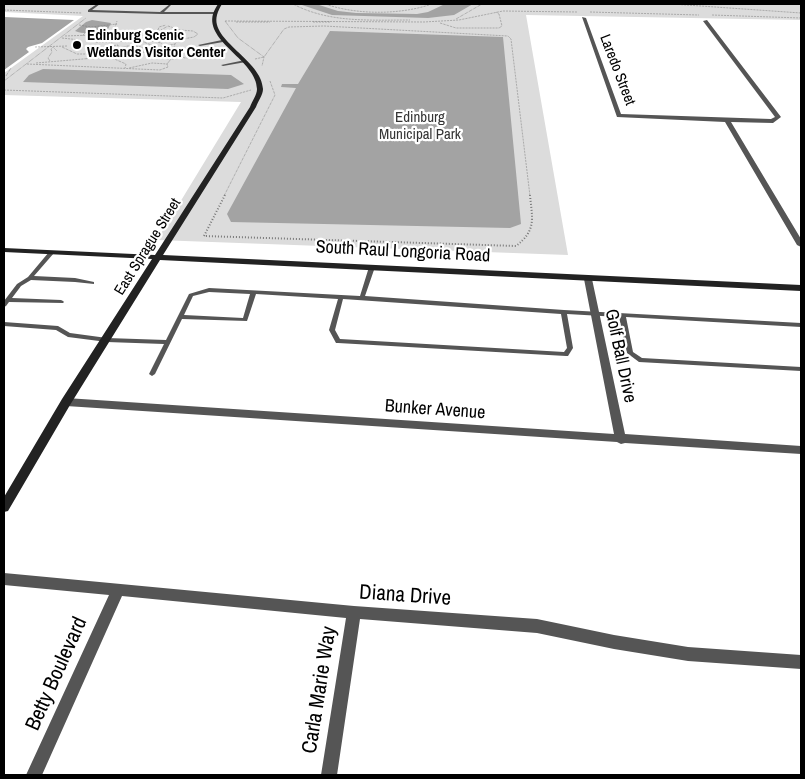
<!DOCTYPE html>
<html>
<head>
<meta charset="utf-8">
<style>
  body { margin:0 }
  #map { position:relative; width:805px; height:779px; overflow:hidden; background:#fff; font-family:"Archivo Narrow",sans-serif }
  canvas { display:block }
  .frame { position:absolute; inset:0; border:5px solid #000; pointer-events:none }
</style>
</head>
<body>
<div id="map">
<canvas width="805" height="779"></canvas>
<div class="frame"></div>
</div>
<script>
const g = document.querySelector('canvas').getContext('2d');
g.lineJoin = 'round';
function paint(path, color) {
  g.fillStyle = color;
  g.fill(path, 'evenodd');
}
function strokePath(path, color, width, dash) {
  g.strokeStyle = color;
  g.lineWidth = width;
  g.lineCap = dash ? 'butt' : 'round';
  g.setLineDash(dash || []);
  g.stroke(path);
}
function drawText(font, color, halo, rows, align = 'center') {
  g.font = font + ' "Archivo Narrow",sans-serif';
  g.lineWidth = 4.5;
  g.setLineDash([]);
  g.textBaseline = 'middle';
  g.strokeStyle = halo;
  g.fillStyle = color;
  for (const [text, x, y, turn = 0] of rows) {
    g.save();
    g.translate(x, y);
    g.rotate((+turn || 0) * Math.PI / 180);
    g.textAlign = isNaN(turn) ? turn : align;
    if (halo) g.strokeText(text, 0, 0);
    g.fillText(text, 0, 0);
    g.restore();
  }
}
const green = new Path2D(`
  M4,4H801V20L526,15L568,255L157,240L241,102L4,95V73L83,16L4,12Z`);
const water = new Path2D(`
  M299,4H316L338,11L356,13L417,14L428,12L445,4H473L454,15L428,18L332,15Z
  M4,17L74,20L42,43L28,47L26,49L29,52L4,70Z
  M92,20L111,23L108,29C98,33 85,35 75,31L86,22Z
  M330,31L503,37L521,224L510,228L231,222L227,214L296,88L281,87L282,84H298Z
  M43,69L231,75L244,84L228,89L23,82L29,75Z`);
const pathFar1 = new Path2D(`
  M293,4C329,23 370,20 410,20
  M325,4C357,15 400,15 432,4
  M530,4H554
  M672,4L801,13
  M4,10L82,13
  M590,12L699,15
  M712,15L801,18
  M456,19L482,4
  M225,21L238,38L264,57L262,66
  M225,21L424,22L459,20L503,11L577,12
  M236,22H270
  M313,22H330
  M440,23L456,28H499L502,26L499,14L496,12
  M79,25L91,27L117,24
  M115,30L126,33L120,35V37
  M158,30L159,27L166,25
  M172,32L171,35L175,40
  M126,33L130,38L134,37L135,40
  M93,35L114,30L117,21
  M149,35H146L158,30
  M65,36L93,35L116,38L115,41
  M82,36L91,27
  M153,36L149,35L162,31
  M134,37L146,35
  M155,37L153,36L180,30L168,26L161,30L165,32
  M62,38L80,40
  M178,40L194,37L198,34L193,31L180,30
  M150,41L155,39V37L178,40L175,44
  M152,41L161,43L165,47
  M96,42L141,41L185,58L212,55
  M111,46L118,45V48L133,45L162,53
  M35,47L67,46
  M62,47L77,54H93L86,59
  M161,47L175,44L174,48L165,49
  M112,48H118L112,58L126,64L125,68
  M144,52L151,58L162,55
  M93,54L110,49L112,42
  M95,54L101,46
  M155,57L165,56L162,53L168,52
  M161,58L171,59L165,56L173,55
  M255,59L264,57L284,29L289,27L324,26L508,36L511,39L530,196
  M50,61L48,58L52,52L51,49L53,47L57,51
  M36,63L130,55L162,48
  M27,64L160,70L168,67L167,64L152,63L129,68
  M167,64L171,59L183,58
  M6,76L11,68
  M4,81L86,18
  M4,90L223,98L251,90
  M224,196L275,95L270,81`);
const path = new Path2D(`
  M225,195L204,236L516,246C537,230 532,218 530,195`);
const lane = new Path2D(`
  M97,4H100L92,10L160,12L170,4H172L164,12H215L216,13L215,14H161L88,12V10Z
  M222,40L223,42L200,46L198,45Z
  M245,60L246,62L223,66L221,65Z
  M51,251L54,253L34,276L75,278L94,282V284L75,282L31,280L21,286L12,298L61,300L63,301L64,302L63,303L9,302L6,306L4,307V301L17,284L28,277L49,252Z
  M372,265L375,267L365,296L564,310L801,323V327L626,317L633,352L642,358L801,367V371L639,362L627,353L619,317L567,314L573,348L568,356H566L338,343H336L329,330L338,299L256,294L247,321L182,319L155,374L152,376L149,374L164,344L107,342L68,337L56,330L4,326V322L58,326L70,333L107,338L166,340L189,294L209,288L360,296L369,267ZM209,292L250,294L243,318L184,315L193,296ZM343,299L561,314L567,348L564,352L340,339L335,330Z`);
const street = new Path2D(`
  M582,17L586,18L621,114L771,119L775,117L703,21L707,20L781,117L773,123L731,122L801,239V247L797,245L725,122L617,117Z
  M588,276L592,279L625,434L801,446V454L625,443L621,444L617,442L66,406L61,402L66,398L614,434L584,279Z
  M4,573L354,606L537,619L614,635L688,647L801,655V669L688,661L614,649L537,633L360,619L337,775H321L346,618L122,596L42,775H26L109,595L4,585Z`);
const secondary = new Path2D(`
  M218,4H222C220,7 218,11 217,15C210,41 262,60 263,89C263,95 258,101 256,107L163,255L801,285V291L160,260L70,405L8,511L4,512V497L62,399L152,259L4,252V248L155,255L250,107C252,101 257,95 257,89C257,61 205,42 213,14C214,11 216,7 218,4Z`);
const markers = [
  [77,45,5,"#000"]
];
const farPoinames = [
  ["Edinburg Scenic",87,36],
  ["Wetlands Visitor Center",87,53]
];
const farStreetnames = [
  ["Laredo Street",617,70,69],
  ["East Sprague Street",148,247,-58]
];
const farParknames = [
  ["Edinburg",420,118],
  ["Municipal Park",420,135]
];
const streetNames = [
  ["South Raul Longoria Road",403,252,3],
  ["Golf Ball Drive",620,356,78],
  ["Bunker Avenue",435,410,4]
];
const nearStreetnames = [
  ["Diana Drive",405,596,4],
  ["Betty Boulevard",57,674,-66],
  ["Carla Marie Way",320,690,-81]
];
paint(green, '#dcdcdc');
paint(water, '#a3a3a3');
strokePath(pathFar1, '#777', 1, [0.5, 1]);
strokePath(path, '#777', 2, [1, 2]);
paint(lane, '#555');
paint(street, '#555');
paint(secondary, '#222');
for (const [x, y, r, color] of markers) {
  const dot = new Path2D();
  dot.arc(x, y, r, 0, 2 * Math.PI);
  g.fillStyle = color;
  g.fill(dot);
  strokePath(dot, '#fff', 2);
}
drawText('bold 15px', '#000', '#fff', farPoinames, 'left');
drawText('15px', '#000', '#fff', farStreetnames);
drawText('15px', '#333', '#fff', farParknames);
drawText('18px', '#000', '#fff', streetNames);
drawText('21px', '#000', '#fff', nearStreetnames);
</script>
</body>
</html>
